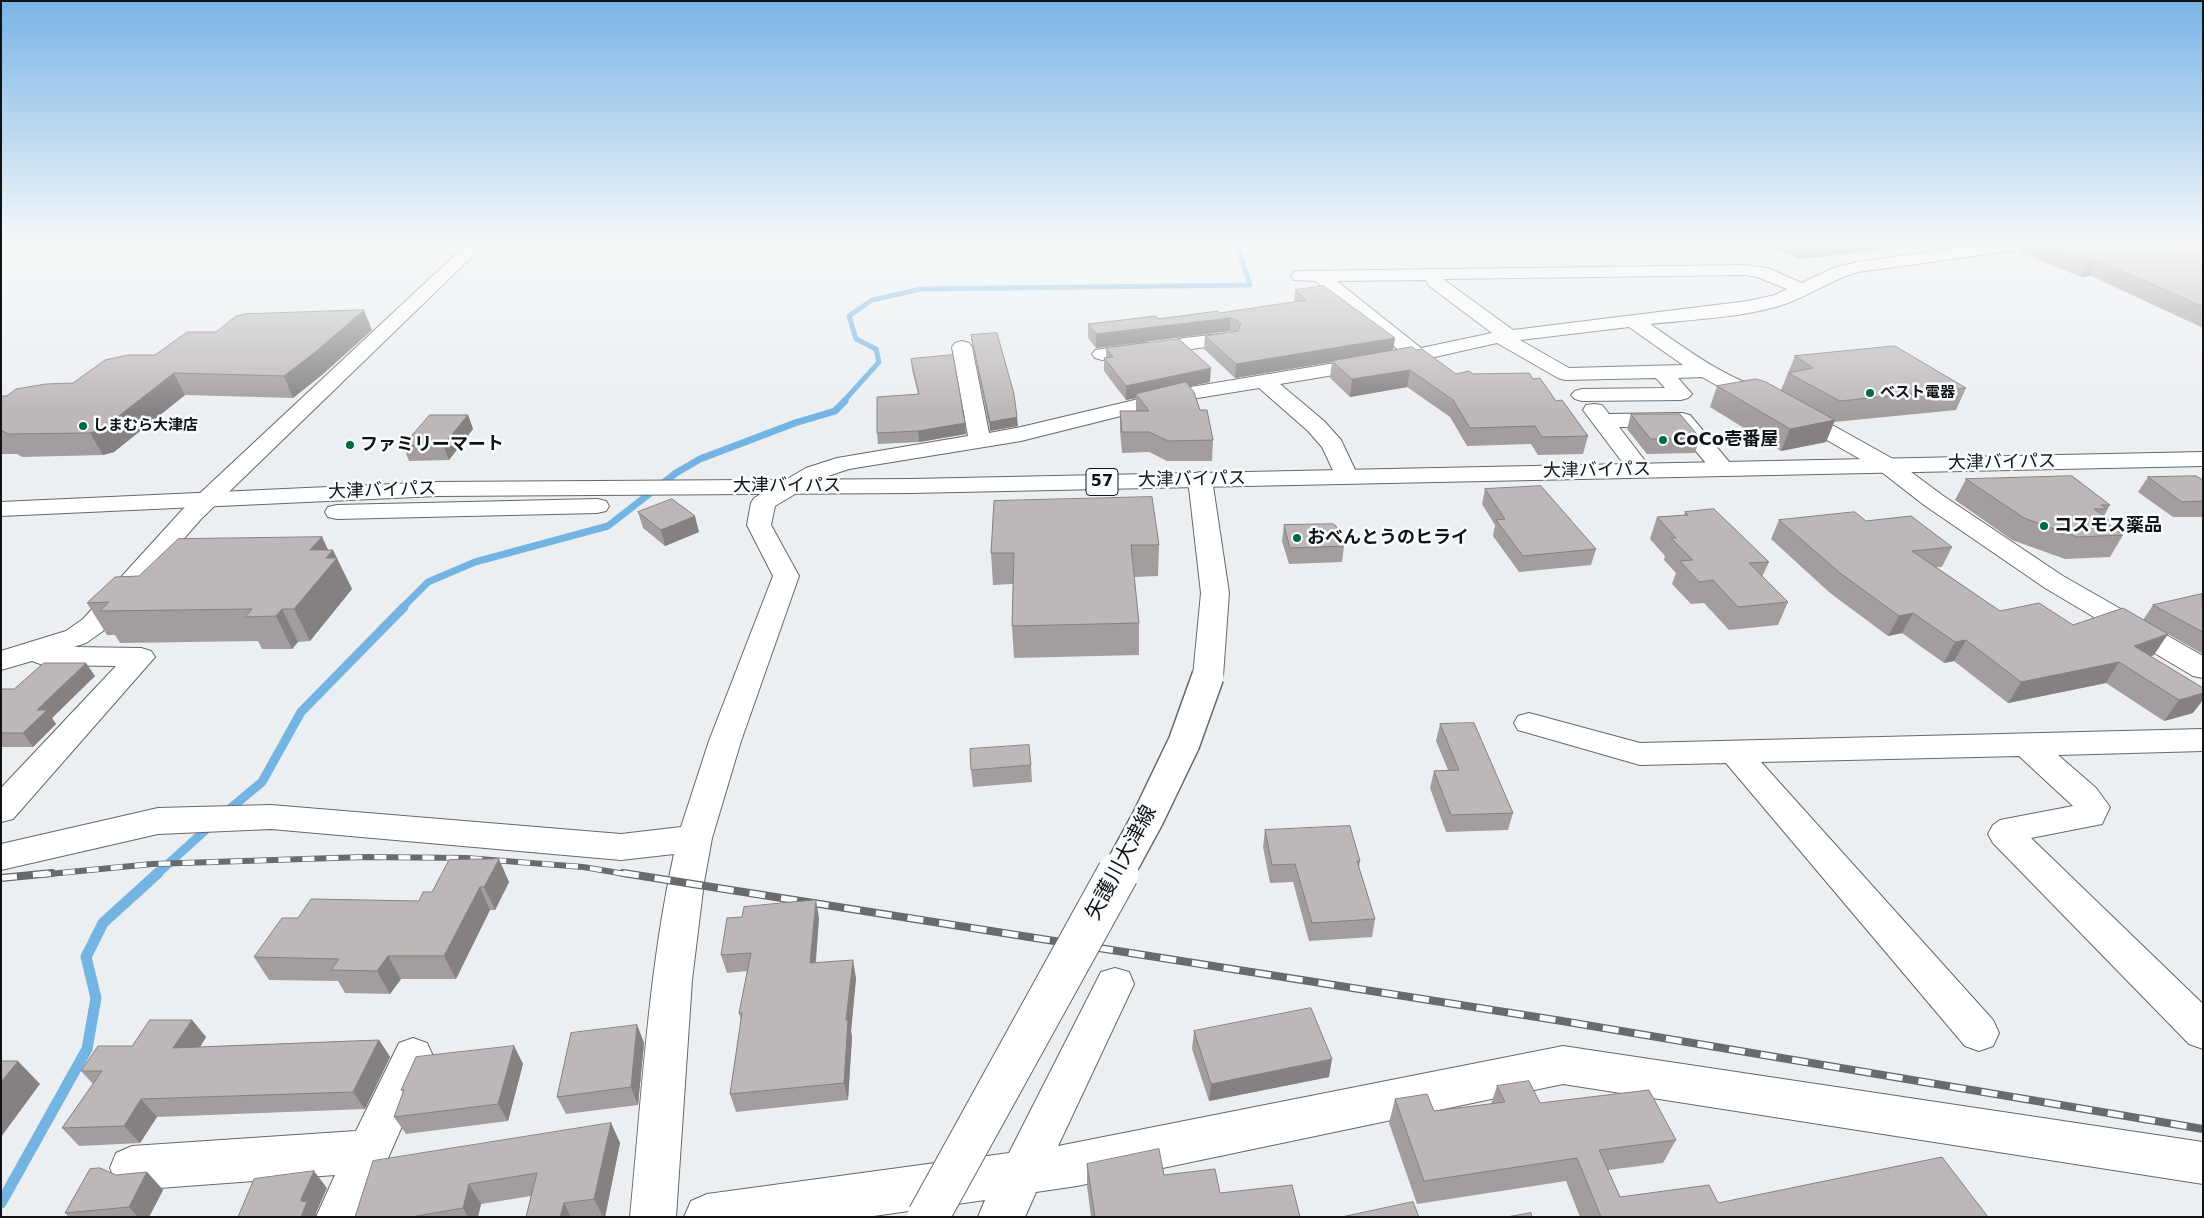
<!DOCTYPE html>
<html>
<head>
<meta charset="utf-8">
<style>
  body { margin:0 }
  #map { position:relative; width:2204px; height:1218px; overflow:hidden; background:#eceff2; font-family:"DejaVu Sans",sans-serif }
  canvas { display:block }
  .frame { position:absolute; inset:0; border:2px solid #111213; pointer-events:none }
</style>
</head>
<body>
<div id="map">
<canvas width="2204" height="1218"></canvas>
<div class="frame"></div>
</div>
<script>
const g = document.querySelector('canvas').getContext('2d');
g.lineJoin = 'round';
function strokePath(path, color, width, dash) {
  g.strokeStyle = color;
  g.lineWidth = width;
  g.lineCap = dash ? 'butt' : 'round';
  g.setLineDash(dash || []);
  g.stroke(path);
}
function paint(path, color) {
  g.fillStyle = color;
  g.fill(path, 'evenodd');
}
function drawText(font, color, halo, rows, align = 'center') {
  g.font = font + ' "DejaVu Sans","Noto Sans JP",sans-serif';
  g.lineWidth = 5;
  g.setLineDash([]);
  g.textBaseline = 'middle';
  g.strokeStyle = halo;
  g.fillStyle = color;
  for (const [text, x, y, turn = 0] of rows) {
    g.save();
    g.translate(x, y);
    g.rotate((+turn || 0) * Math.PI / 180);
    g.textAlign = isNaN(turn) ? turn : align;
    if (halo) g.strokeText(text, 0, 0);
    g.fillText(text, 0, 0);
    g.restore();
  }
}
const streamFar3 = new Path2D(`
  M843,402L879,362L876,349L856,339L849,316L872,300L921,289L1250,285L1236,242`);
const streamFar2 = new Path2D(`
  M402,608L428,582L475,562L608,526L676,473L700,459L795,423L835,411L845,401`);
const streamFar1 = new Path2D(`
  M226,812L262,782L301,712L404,607
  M156,875L210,826`);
const stream = new Path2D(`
  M1,1203L87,1049L96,998L86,957L103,923L158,873`);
const minor = new Path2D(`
  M469,242H487L201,519L103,631L86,643L74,647L141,648L151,651L155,657L13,819L1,822V788L116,666L43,665L32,661L1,670V651L66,631L83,619L183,509Z
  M2001,242H2048L2046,245L2040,247L1858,272C1833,279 1812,294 1788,303C1745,318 1695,319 1650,324C1689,351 1727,380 1773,392L1895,460L1942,495L2063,576L2203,656V678L2193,676L2045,588L1924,505L1879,470L1759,401L1725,390L1702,377L1678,378L1692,394L1688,398L1681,400L1582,401L1575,399L1571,395L1575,391L1582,389L1665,388L1656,378L1565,380L1558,378L1497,343L1417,361L1280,384L1324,421L1341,440L1358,476L1354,481L1346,483L1338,481L1322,447L1308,431L1259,388L1185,400L1021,441L849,469L822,478L775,506L771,525L799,576L741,741L712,838L704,882L692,980L676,1217H630C642,1096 648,972 674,854L621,860L271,829L158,834L1,870V844L158,808L271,805L621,834L681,827L709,741L773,576L747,525L751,503L754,498L806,468L837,458L968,436L952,347L955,343L962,341L969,343L972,347L989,433L1021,427L1185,388L1401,352L1315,281L1294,280L1291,276L1294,272L1300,271L1745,265L1767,268L1802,283L1833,268L1857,262ZM1745,275L1757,277L1787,289L1775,295L1748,301L1513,330L1443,279ZM1426,280L1428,285L1492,333L1421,348L1337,281ZM1629,327L1683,365L1569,368L1520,340Z
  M1229,333L1236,335L1239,339L1236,343L1184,350L1177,348L1174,344L1177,340L1184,338Z
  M1144,343L1151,345L1154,349L1151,353L1102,360L1095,358L1092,354L1095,350Z
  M1594,404L1602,405L1609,414L1682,413L1690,415L1735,469L1731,474L1723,476L1715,474L1676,427H1619L1652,470L1648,475L1640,477L1632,475L1583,410L1586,405Z
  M1529,713L1640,743L2203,729V751L2058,755L2096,788L2110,807L2102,824L2031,838L2203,1004V1049L2189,1044L1993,843L1988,834L1993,825L2000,820L2073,806L2019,756L1761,762L1993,1020L1999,1033L1993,1046L1979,1051L1965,1046L1726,763L1640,765L1518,730L1514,723L1518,716Z
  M1115,968L1129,972L1134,984L1058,1146L1563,1046L2203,1142V1184L1563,1084L1077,1186L1036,1192L1025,1217H978L985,1200L867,1217H684L691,1201L707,1194L1009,1153L1101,972Z
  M413,1038L427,1043L433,1056L362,1217H316L335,1175L132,1190L116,1183L110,1168L116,1153L132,1146L356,1131L399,1043Z`);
const secondary = new Path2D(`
  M1200,472L1208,474L1212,479L1229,593L1223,676L1218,683L1208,686L1198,683L1193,676L1201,593L1188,479L1192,474Z`);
const trunk = new Path2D(`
  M2203,452V466L911,493L437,496L1,516V502L437,482L911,479Z
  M597,499L606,501L609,506L606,511L597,513L337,519L328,517L325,512L328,507L337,505Z`);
const railFar1 = new Path2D(`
  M39,875L152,864L365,857L466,858L583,867L631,875`);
const rail = new Path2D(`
  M623,873L1562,1021L2203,1129
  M1,878L52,873`);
const secondaryBridgeFar1 = new Path2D(`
  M1117,875L1148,818L1184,743L1208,676`);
const secondaryBridge = new Path2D(`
  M928,1217L1118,873`);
const wall = new Path2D(`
  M1760,242H1939L1884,248L1883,250L1799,259Z
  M2023,242H2203V328L2091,276L2081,277L2019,252Z
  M1295,290L1393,350H1416L1456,374H1473L1533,379L1556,401L1588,436L1583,454L1538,455L1531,444L1467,446L1450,417L1407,387L1350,397L1330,378L1332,362L1235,378L1204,349L1205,336L1231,332L1230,331L1096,348L1088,338V324L1220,313L1294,302Z
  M372,330L323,374L293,398L185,395L114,452L103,455L22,457L17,454H1V396H7L73,383L155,355Z
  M971,335L1018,426L990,431L972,344Z
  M1106,348L1210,382L1189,386L1213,440L1212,461H1167L1149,452L1122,453L1120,431V411H1136V398L1126,400L1104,371V358H1106Z
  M1795,356L1966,388L1956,410L1834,422L1826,442L1781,451L1710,407L1717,386L1781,390Z
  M911,359L966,434L919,442L878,444L877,433L918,394L912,370Z
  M1631,414L1700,438L1695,453L1647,454L1627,429Z
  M468,415L473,429L449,460L409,461L403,446Z
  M2148,477L2203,480V517H2173L2138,492Z
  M1966,479L2110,505L2104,516L2110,520L2108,524L2123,535L2110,557L2065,559L2012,540L1955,500Z
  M1485,489L1596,549L1591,565L1519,572L1493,536L1495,525L1482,504Z
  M994,501L1159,545L1158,576L1134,577L1139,623V655L1014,658L1012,626L1013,584L993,585L991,553Z
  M638,512L699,532L665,546L643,528Z
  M1685,512L1769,562L1762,577L1788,602L1778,625L1729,630L1704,603L1691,604L1672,584L1676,573L1664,560L1665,556L1650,539L1657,517L1684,515Z
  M1779,520L1866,521L1952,547L1942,567H1936L2000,611L2073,625L2154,655L2151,656L2193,713L2164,721L2106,683L2008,703L1954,661L1944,663L1902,633L1888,636L1830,593L1771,539Z
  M1284,525L1344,546L1342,562L1289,564L1282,541Z
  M322,537L328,550L336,558L352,589L310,641L298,642L292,649H262L258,641L120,643L115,635H107L87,603L139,576Z
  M2203,594V654L2143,620L2153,605Z
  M95,676L52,718L56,724L33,747H1V689H14Z
  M1440,724L1513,813L1508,830L1446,832L1430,788L1434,771L1448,770L1436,741Z
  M1031,765L1032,782L973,787L971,770Z
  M1265,830L1360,861L1359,868L1375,919L1372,937L1309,941L1293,882L1270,883L1263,847Z
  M509,882L495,910H490L456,979H401L390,994L345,993L338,981L269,980L254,957L298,918L419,901L432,892Z
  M819,918L816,962L856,978L851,1031L852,1037L848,1100L736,1112L730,1094L741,1020L739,1013L747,971L727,973L721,955Z
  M192,1020L206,1037L200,1047L379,1040L390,1057L365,1109L157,1117L140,1143L79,1146L62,1128L93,1084L81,1071L132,1046Z
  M637,1025L644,1043L638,1105L566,1114L557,1097Z
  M1194,1031L1329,1077L1209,1101L1192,1049Z
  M514,1046L523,1064L508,1121L406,1134L394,1117L403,1092L401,1090Z
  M1497,1086L1540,1103L1676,1140L1663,1163L1608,1170L1620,1197L1718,1203L1988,1217H1580L1566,1181L1417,1204L1389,1123L1395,1099L1434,1111L1491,1104Z
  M611,1123L620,1143L605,1217H526L531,1196L481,1204L478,1217H355Z
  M1087,1164L1164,1175L1220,1193L1300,1217H1091L1087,1186Z
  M147,1172L163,1190L149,1217H69L65,1213Z`);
const shadedWall = new Path2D(`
  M1815,242H1939L1884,248L1883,250L1799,259L1805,243Z
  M2099,260L2091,276L2081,277L2089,261Z
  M364,310L372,330L323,374L293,398L284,376Z
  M1230,318V331L1096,348V334Z
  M1395,338L1393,351L1332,361V362L1235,378L1236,364Z
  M1211,368L1210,382L1139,397L1136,394V398L1126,400V386Z
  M1410,370L1407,387L1350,397L1352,379Z
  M174,373L185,395L114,452L103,455L90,433Z
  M468,415L473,429L449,460L443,445Z
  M1017,417L1018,426L990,431V422Z
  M1835,420L1826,442L1781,451L1790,429Z
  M965,423L966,434L919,442L918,431Z
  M695,516L699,532L665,546L661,530Z
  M322,537L330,554L333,550L352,589L310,641L294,609L310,550Z
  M282,609L298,642L292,649L276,616Z
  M1913,613L1902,633L1888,636L1899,616Z
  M2168,634L2154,655L2124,665L2134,646Z
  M1966,640L1954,661L1944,663L1955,642Z
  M2119,662L2106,683L2008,703L2021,682Z
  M86,663L95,676L52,718L56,724L33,747L23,733L37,710Z
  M2203,693V700L2193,713L2164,721L2179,700Z
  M499,859L509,882L495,910L484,887Z
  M480,887L490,910L456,979L444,956Z
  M816,900L819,918L814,980L810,963Z
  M388,956L401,979L390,994L377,971Z
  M853,960L856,978L851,1031L852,1037L848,1100L844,1083L846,1020Z
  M192,1020L206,1037L188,1066L173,1048Z
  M637,1025L644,1043L638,1105L631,1087Z
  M379,1040L390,1057L365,1109L353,1092Z
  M514,1046L523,1064L508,1121L498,1104Z
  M1332,1059L1329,1077L1209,1101L1211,1084Z
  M18,1061L40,1084L1,1137V1082Z
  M141,1099L157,1117L140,1143L124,1126Z
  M611,1123L620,1143L605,1217H603L594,1199Z
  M314,1171L327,1188L316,1213L318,1217H301V1199Z
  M147,1172L163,1190L149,1217H138L129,1207Z
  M469,1184L481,1204L478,1217H468L463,1208Z
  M564,1203L571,1217H560Z`);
const building = new Path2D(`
  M2041,242H2203V307L2099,260L2089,261Z
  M1324,286L1395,338L1236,364L1205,336L1238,331L1241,324L1237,320L1230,318L1096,334L1088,324L1156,316L1159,319L1218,311L1220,313L1306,300L1295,290Z
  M364,310L314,353L284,376L174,373L102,429L90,433L8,434L3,431H1V396H7L16,389L46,384L73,383L105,360L128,355H155L187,332H216L236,316L244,314Z
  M997,333L1014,394L1017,417L990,422L971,335Z
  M1179,339L1211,368L1126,386L1104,358L1113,357L1106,348Z
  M1895,346L1966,388L1840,401L1788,373L1813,368L1795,356Z
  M1412,347L1416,350L1422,349L1456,374L1469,371L1473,374L1529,373L1533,379L1540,378L1556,401L1562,400L1588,436L1542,437L1535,426L1470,428L1453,400L1410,370L1352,379L1332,361Z
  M953,355L965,423L918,431L877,433V397L919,394L911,359Z
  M1756,379L1766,382L1835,420L1790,429L1717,386Z
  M1186,382L1194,392L1200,410H1207L1213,440L1168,441L1149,432H1122L1120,411H1149L1136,394Z
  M1631,414H1680L1700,438L1651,439Z
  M430,415H468L443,445L403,446Z
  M2072,476L2110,505H2101L2107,509H2094L2110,520H2103L2123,535L2077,537L2024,518L1966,479Z
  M2196,476L2203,480V501L2182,502L2148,477Z
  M1541,486L1596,549L1523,556L1496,520L1505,519L1485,489Z
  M1152,497L1159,545H1131L1139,623L1012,626L1014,553H991L994,501Z
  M672,499L695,516L661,530L638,512Z
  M1714,509L1769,562L1749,563L1788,602L1738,607L1713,580L1699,582L1680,561L1693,560L1671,538H1676L1657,517L1688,515L1685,512Z
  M1855,512L1866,521L1911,516L1952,547L1912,551L2000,611L2039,603L2073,625L2123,608L2168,634L2134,646L2203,688V693L2179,700L2119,662L2021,682L1966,640L1955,642L1913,613L1899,616L1840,573L1779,520Z
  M1333,524L1336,526L1344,546L1290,548L1284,525Z
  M322,537L310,550H333L326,558H337L294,609H282L276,616L245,617L252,609L100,611L109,602L87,603L115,577L139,576L178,539Z
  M2202,594L2203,632L2153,605Z
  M44,663H86L37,710H47L23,733H1V689H14Z
  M1474,723L1513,813L1451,815L1434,771L1459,770L1440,724Z
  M1029,745L1031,765L971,770L970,749Z
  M1350,826L1360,861H1357L1375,919L1312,923L1295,864L1272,865L1265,830Z
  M499,859L484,887H480L444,956H388L377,971L331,970L339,959L254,957L282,918H298L311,899L419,901L423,892H432L449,860Z
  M816,900L810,963L853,960L846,1020H848L844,1083L730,1094L742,1013H739L751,953L721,955L727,918L742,917L744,907Z
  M1311,1008L1332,1059L1211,1084L1194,1031Z
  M150,1020H192L173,1048L379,1040L353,1092L141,1099L124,1126L62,1128L102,1071H81L98,1046H132Z
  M637,1025L631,1087L557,1097L571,1033Z
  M514,1046L498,1104L394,1117L404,1090H401L416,1057Z
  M1,1061H18L1,1082Z
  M1529,1081L1540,1103L1649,1090L1676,1140L1599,1150L1620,1197L1709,1185L1718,1203L1942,1157L1988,1217H1601L1577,1158L1424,1181L1395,1099L1427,1094L1434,1111L1505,1102L1497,1086Z
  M611,1123L594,1199L564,1203L560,1217H526L537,1173L469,1184L463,1208L411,1217H355L373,1161Z
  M1159,1149L1164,1175L1215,1169L1220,1193L1292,1185L1300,1217H1095L1087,1164Z
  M100,1168L116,1175L147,1172L129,1207L65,1213L90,1169Z
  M314,1171L301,1199V1201L307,1202L301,1217H238L254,1179Z
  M1413,1202L1419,1217H1342Z
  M1531,1213L1532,1217H1507Z`);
const markers = [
  [1870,393,5,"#006a41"],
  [83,426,5,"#006a41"],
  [1663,440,5,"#006a41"],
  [350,445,5,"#006a41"],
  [2044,526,5,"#006a41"],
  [1297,538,5,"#006a41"]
];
const farPoinames = [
  ["ベスト電器",1880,393],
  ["しまむら大津店",93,426]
];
const shields = [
  [1102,482,32]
];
const shieldNames = [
  ["57",1102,482]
];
const poiNames = [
  ["CoCo壱番屋",1673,440],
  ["ファミリーマート",360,445],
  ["コスモス薬品",2054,526],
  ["おべんとうのヒライ",1307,538]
];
const streetNames = [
  ["大津バイパス",2002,463,-1],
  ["大津バイパス",1597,471,-1],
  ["大津バイパス",1192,480,-1],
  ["大津バイパス",787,486],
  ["大津バイパス",382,491,-2]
];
const nearStreetnames = [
  ["矢護川大津線",1122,863,-62]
];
strokePath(streamFar3, '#74b4e3', 5);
strokePath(streamFar2, '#74b4e3', 7);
strokePath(streamFar1, '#74b4e3', 9);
strokePath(stream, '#74b4e3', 11);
strokePath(minor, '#65686a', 2);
strokePath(secondary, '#65686a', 2);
strokePath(trunk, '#65686a', 2);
paint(minor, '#fff');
paint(secondary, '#fff');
paint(trunk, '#fff');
strokePath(railFar1, '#696a6c', 6);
strokePath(rail, '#696a6c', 8);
strokePath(railFar1, '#f9fcff', 4.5, [12]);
strokePath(rail, '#f9fcff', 5.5, [16]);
strokePath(secondaryBridgeFar1, '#65686a', 34, []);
strokePath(secondaryBridge, '#65686a', 43, []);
strokePath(secondaryBridgeFar1, '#fff', 31);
strokePath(secondaryBridge, '#fff', 41);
paint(wall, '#a39e9d');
paint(shadedWall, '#848180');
paint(building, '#bdb8b7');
strokePath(building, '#848180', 1);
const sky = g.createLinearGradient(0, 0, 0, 413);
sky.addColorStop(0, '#79b4e6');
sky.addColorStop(0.59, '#f6f8f9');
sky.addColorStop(1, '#f6f8f900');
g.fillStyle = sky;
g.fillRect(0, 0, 2204, 413);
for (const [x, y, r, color] of markers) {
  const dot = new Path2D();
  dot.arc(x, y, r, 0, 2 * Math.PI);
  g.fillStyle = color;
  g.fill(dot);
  strokePath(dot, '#f9fcff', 2);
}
drawText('bold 15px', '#111213', '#f9fcff', farPoinames, 'left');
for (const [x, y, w] of shields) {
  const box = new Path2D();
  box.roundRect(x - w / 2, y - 13.5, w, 27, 4);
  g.fillStyle = '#f9fcff';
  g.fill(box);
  strokePath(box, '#111213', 1);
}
drawText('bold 16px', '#111213', null, shieldNames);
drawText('bold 18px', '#111213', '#f9fcff', poiNames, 'left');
drawText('18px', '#111213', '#f9fcff', streetNames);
drawText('21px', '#111213', '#f9fcff', nearStreetnames);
</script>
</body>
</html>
